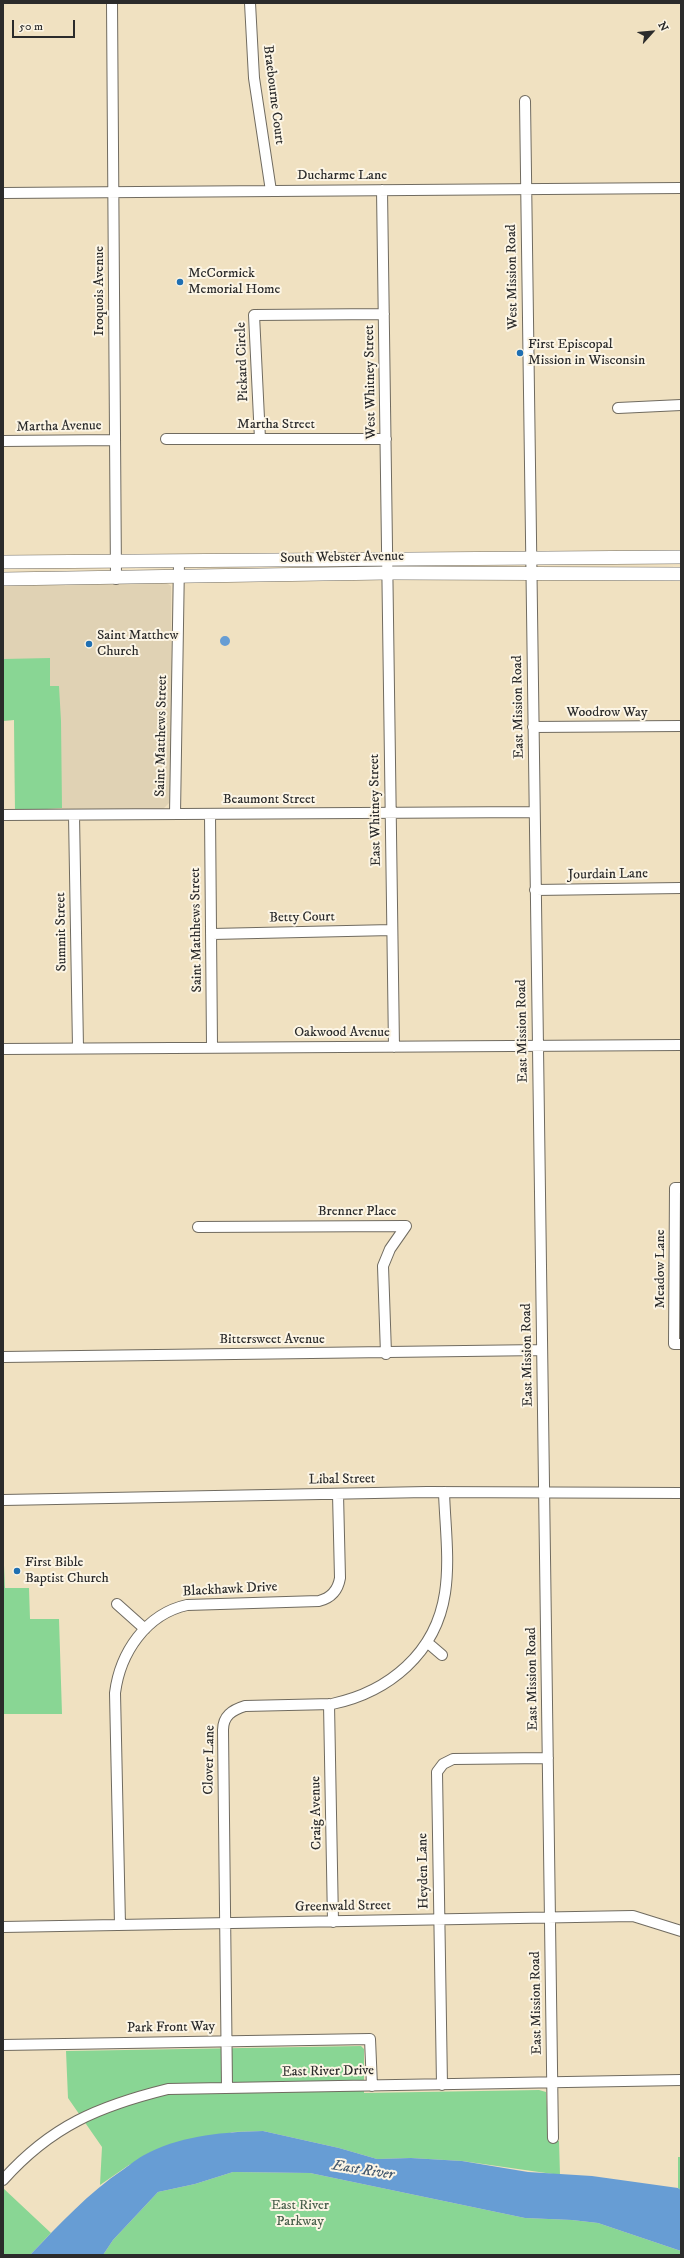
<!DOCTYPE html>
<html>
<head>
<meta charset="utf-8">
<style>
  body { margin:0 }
  #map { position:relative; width:684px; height:2258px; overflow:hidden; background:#f0e1c1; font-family:"IM FELL DW Pica",serif }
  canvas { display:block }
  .frame { position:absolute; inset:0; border:4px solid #2b2b2b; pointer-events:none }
  .north { position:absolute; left:632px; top:12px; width:40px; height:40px; -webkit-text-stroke:3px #fcf5e5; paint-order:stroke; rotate:63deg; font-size:11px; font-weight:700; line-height:16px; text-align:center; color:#2b2b2b }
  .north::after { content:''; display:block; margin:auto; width:14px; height:18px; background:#2b2b2b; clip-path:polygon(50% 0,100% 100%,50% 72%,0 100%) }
  .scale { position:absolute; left:12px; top:20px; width:63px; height:18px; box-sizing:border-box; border:2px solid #2b2b2b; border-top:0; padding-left:5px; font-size:12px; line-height:14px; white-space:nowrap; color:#2b2b2b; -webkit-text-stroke:3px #fcf5e5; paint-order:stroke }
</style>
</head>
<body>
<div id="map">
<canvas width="684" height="2258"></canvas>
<div class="frame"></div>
<div class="north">N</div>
<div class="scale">50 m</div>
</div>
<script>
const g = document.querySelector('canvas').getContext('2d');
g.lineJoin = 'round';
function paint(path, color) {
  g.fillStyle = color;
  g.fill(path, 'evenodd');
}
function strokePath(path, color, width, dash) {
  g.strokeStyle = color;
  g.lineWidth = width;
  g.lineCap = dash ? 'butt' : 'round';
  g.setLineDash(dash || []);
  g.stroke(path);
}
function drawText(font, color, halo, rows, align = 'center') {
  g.font = font + ' "IM FELL DW Pica",serif';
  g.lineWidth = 4;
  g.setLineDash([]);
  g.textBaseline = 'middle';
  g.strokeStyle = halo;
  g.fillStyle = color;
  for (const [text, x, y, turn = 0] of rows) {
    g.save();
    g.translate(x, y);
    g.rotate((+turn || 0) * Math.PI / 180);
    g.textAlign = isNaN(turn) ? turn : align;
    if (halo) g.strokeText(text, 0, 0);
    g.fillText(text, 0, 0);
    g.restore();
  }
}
const built = new Path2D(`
  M165,582L171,586L172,792L169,803L162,810L15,811L14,720L3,721V583Z`);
const green = new Path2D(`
  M50,658V686H59L61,721L62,808L15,811L14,720L3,721V659Z
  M3,1542L5,1588H29L30,1619H59L62,1714H3Z
  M361,2046L364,2049V2093L539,2090L546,2092L549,2140L559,2141L560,2175L462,2161L411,2158L377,2159L339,2148L263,2131L233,2132L129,2165L100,2185L102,2147L68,2098L66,2051Z
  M678,2157H681V2190L678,2188Z
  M233,2172L310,2173L525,2218L572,2220L598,2223L681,2251V2255H103L113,2240L158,2192L195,2184Z
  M3,2188L51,2233L30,2255H3Z`);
const water = new Path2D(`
  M220 641a5 5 0 1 1 10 0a5 5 0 1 1-10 0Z
  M263,2131L339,2148L377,2159L411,2158L462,2161L528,2172L592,2176L678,2188L681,2190V2251L598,2223L572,2220L525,2218L310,2173L233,2172L195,2184L158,2192L113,2240L103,2255H30C60,2224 88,2193 124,2169C132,2163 141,2156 150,2152C185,2135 225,2132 263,2131Z`);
const minor = new Path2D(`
  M112,3L116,579
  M250,3L254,78L271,191
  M525,101L553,2138
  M382,190L394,1047
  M3,193L681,188
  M618,408L681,405
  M166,439H386
  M260,439L254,315L384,314
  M3,441L115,440
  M533,727L681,726
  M175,814L179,562
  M210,814L212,1046
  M3,815L534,812
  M74,815L78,1048
  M535,890L681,888
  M212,934L392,930
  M3,1049L681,1045
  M681,1188H675L674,1344H681
  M198,1227L406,1226L390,1249L383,1266L386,1354
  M3,1357L542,1350
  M3,1500L427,1492L681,1493
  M117,1604L145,1629
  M428,1643L442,1655
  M329,1704L333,1922
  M120,1925L115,1693C120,1653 146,1614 187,1605L319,1601C331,1598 338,1590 340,1578L338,1494
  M3,1927L633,1916L681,1931
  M3,2045L370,2039L372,2086
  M442,2085L437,1772L443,1764L453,1759L548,1758
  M227,2088L223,1730C223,1716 232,1710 245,1706L332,1704C389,1692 436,1653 445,1593C450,1560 445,1525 444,1492
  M3,2180C51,2126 99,2106 168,2089L681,2080`);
const major = new Path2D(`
  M3,562L681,557
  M3,579L387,573L681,574`);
const markers = [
  [180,282,4,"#1f6fb2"],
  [520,353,4,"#1f6fb2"],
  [89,644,4,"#1f6fb2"],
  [17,1571,4,"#1f6fb2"]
];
const streetNames = [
  ["Braebourne Court",273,95,83],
  ["Ducharme Lane",342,176],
  ["West Mission Road",513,277,-91],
  ["Iroquois Avenue",100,291,-90],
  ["Pickard Circle",243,362,-92],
  ["West Whitney Street",371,382,-91],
  ["Martha Street",276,425],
  ["Martha Avenue",59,427,-1],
  ["South Webster Avenue",342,558,-1],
  ["East Mission Road",519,707,-91],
  ["Woodrow Way",607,713],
  ["Saint Matthews Street",162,736,-89],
  ["Beaumont Street",269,800],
  ["East Whitney Street",376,810,-91],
  ["Jourdain Lane",608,875,-1],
  ["Betty Court",302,918,-1],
  ["Saint Mathhews Street",197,930,-91],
  ["Summit Street",62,932,-91],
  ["East Mission Road",523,1031,-91],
  ["Oakwood Avenue",342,1033],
  ["Brenner Place",357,1212],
  ["Meadow Lane",661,1269,-90],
  ["Bittersweet Avenue",272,1340],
  ["East Mission Road",528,1355,-91],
  ["Libal Street",342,1480,-1],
  ["Blackhawk Drive",230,1590,-3],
  ["East Mission Road",533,1679,-91],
  ["Clover Lane",210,1760,-89],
  ["Craig Avenue",317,1813,-91],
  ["Heyden Lane",424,1871,-91],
  ["Greenwald Street",343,1907,-1],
  ["East Mission Road",537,2003,-91],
  ["Park Front Way",171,2028,-1],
  ["East River Drive",328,2072,-1]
];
const poiNames = [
  ["McCormick",188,274],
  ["Memorial Home",188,290],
  ["First Episcopal",528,345],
  ["Mission in Wisconsin",528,361],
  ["Saint Matthew",97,636],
  ["Church",97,652],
  ["First Bible",25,1563],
  ["Baptist Church",25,1579]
];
const parkNames = [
  ["East River",300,2206],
  ["Parkway",300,2222]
];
const waterNames = [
  ["East River",363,2171,9]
];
paint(built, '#e0d2b4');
paint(green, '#89d694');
paint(water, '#679dd4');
strokePath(minor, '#706b60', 12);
strokePath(major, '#706b60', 14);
strokePath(minor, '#fff', 10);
strokePath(major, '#fff', 13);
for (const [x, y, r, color] of markers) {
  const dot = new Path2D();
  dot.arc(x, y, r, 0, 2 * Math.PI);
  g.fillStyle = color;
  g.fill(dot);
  strokePath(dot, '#fcf5e5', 1.5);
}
drawText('14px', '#2b2b2b', '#fcf5e5', streetNames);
drawText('14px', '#2b2b2b', '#fcf5e5', poiNames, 'left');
drawText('14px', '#475e4a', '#fcf5e5', parkNames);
drawText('italic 15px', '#43596f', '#fcf5e5', waterNames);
</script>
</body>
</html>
